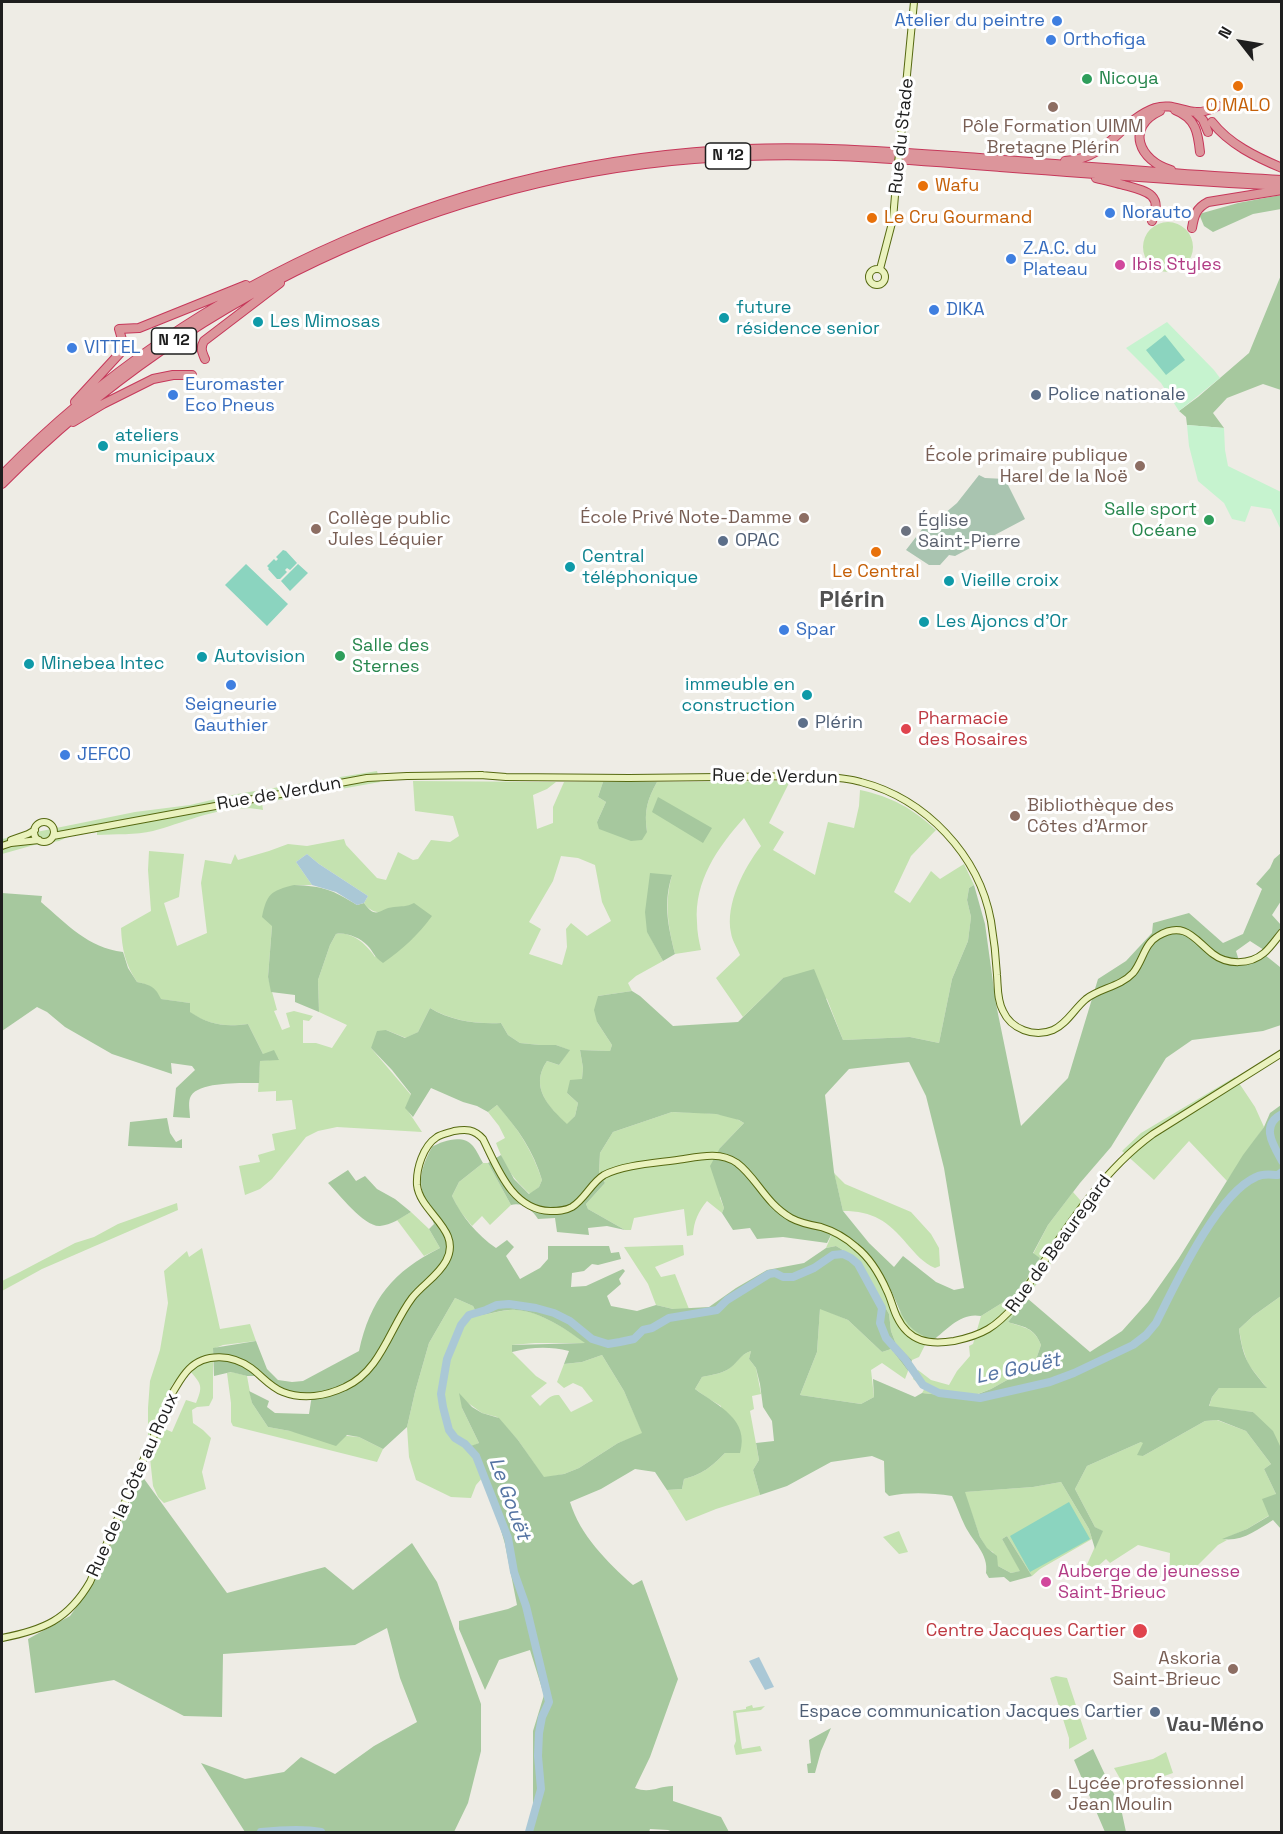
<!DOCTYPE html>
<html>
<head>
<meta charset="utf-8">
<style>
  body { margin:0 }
  #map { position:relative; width:1283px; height:1834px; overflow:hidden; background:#eeece5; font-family:"Space Grotesk",sans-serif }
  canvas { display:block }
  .frame { position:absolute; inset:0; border:3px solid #1e1e1e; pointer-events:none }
  .north { position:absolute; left:1211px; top:12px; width:60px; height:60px; -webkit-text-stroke:4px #fff; paint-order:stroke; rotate:301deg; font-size:16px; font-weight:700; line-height:24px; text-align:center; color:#1e1e1e }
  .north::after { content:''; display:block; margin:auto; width:21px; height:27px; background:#1e1e1e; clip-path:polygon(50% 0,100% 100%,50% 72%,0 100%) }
</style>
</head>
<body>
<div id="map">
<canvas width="1283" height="1834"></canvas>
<div class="frame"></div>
<div class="north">N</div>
</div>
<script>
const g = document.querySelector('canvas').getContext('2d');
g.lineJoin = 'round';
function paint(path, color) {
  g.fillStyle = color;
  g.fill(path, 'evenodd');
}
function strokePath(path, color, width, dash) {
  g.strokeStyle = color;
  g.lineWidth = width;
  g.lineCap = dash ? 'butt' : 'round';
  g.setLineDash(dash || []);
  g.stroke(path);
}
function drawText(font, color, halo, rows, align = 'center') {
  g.font = font + ' "Space Grotesk",sans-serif';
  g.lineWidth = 6;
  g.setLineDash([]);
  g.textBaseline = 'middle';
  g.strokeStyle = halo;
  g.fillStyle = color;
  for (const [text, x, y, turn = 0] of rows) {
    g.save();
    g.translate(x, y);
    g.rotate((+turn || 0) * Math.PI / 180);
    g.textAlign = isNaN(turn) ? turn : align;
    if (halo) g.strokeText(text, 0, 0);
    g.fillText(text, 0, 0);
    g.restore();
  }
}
const grass = new Path2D(`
  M1143 247a25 25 0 1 1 50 0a25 25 0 1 1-50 0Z
  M377,771L380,782L262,803L263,810C229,802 186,822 153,831C136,835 115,834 97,835V832L70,836L59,841L34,845L2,854V839L135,812L190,805L237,794Z
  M413,781L556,782L547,789L533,795L537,829L553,823V807L564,782H603L598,797L606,802L597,822L647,832C644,811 647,800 657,782L790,781L769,823L784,832L773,850L815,875L828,822L854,828L859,806L860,790C892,797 912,808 936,830L911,856L894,892L910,903L931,871L940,879L964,864L974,885L969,888L967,900L971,917L968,941L952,979L939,1043L910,1037L843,1040L827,999L783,978L743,1017L716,978L740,955C737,948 732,940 731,933C725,904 744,868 761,846L744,818C718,847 694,881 697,922C697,932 699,941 701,950L675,954C668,926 664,904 672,875L647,931L663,961L636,976L628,983L632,991L598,996L597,1022L612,1045L610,1051L580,1050L583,1068L582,1080L567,1093L578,1103L575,1116L567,1125C549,1107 529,1087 547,1061L559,1065L569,1050L556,1045H540L520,1043L508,1035L501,1023C476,1024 452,1021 430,1008L418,1032L406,1038L386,1030L371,1048L411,1095L406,1108L422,1132L337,1127L318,1131L306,1137L272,1179L260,1189L245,1195L239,1166L260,1162L258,1155L275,1150L272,1134L296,1129L292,1100L276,1101V1091L258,1092L260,1061L279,1059L263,1054L248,1024C224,1027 210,1025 189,1012L190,1003L160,999C155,987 149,985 137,982C125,964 122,949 121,928L151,911L148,870L149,851L184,854L179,897L164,903L177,946L207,933L201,883L205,860L231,864L235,854L238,860L269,851L288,844L307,846L344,839L346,845L377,878L386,880L398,852L413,860L418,859L431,840L450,842L459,836L453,816L415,811ZM307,854L319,864L368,896L364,903C375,918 386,911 402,908L375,957C367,945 352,931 336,934L330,945L318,980L319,1012L347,1025L332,1048L316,1043H303V1020L309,1021L313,1016L294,1011L286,1013L290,1027L282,1030L274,1011L277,1010L268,977L272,926L294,885H312L296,862ZM561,856L578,858L595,865L602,902L611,921L587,936L571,923L566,929L567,947L562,965L529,954L541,929L529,922L553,881Z
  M1235,1077L1255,1107L1264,1127L1227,1181L1189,1141L1154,1180L1122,1151L1141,1133Z
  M497,1105C518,1128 532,1150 542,1180L539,1187L530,1194C511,1177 505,1166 496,1143L505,1138L499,1126L488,1112Z
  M672,1112C693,1113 727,1111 744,1123L720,1148V1198L724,1208L722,1213L707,1201C698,1212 694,1221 693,1235L687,1236L684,1209L634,1218L631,1230H625L588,1209L586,1204L605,1183L599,1172L600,1153L613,1132Z
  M483,1163H488L511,1205L490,1225L482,1216L472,1226L459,1210L452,1196L459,1182Z
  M834,1173L845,1184L911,1212L931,1234L939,1248L940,1266L935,1268C923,1263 916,1254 907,1244C888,1221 873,1211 843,1211Z
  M1073,1192L1088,1209L1027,1298L1008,1322C1024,1328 1034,1327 1041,1345L1034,1365L991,1389L967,1398L922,1393L925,1388L913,1379L918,1370L931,1380L949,1385L957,1371L970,1356L969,1346L973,1344L981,1316L1018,1293L1040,1258L1033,1254L1048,1225Z
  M177,1203L178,1210L42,1269L2,1291V1281L20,1272L75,1243L94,1237L118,1224Z
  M411,1212L429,1229L440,1248L424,1256L397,1220Z
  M834,1229L850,1237L869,1254L889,1286L899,1311L933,1340L929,1345H925L919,1357L912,1360L896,1344L891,1331L889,1314L862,1266L853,1256L836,1246L826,1248Z
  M683,1245L684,1255L655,1267L661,1277L675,1274L689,1309H673L656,1305L648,1284L624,1247Z
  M202,1248L220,1329L250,1324L256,1341L223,1345L213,1349V1398L209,1406L197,1407L192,1410L193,1423L203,1430L211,1438L202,1472L206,1489L164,1503L158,1497L153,1486L148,1439V1408L150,1381L160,1350L168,1303L164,1271L187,1251L189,1257ZM187,1367C199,1383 205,1383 196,1403L186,1400L172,1432L156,1425L172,1385Z
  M1281,1296V1448L1253,1412L1209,1407L1212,1397L1219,1388L1266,1387L1248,1364L1242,1346L1239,1329L1253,1316Z
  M455,1298L473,1306L478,1316C490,1314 505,1309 517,1310C540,1311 567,1330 586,1343H535L512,1345V1352L536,1376L547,1383L531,1396L540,1406C546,1400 551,1394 559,1395L571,1412L593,1401L582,1387L573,1383L564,1388L557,1382L564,1364L582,1362L602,1355L624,1391L643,1434L618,1443L579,1468L564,1474L544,1478L518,1440L497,1417L482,1413L464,1400L462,1408L479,1443L471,1447L484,1476L476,1485L471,1498L451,1497L416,1480L409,1457L407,1427L415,1392L429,1343Z
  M820,1308L848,1320L882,1352L891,1349L908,1371L905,1379L882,1363L871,1370L874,1397L861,1404L800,1395L817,1352Z
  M751,1351L749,1359L756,1368L761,1394L752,1396L754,1409L750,1411L759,1460L753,1470L760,1495L716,1509L686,1521L667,1490L682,1489L684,1479C703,1474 711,1467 725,1453L721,1406L709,1399L695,1389L702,1377C710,1375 720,1374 727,1370C737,1364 740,1354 751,1351Z
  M232,1372L247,1376L252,1403L268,1427L290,1431L359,1437L383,1449L377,1462L233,1426L231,1422V1403L227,1373Z
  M1217,1420L1246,1431L1271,1464L1264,1469L1276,1494L1270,1515L1247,1529L1224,1539L1227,1540L1218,1545L1193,1570L1187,1564L1169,1578L1170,1553L1138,1545L1110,1563L1106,1559L1089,1574L1085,1569L1102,1531L1095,1527L1075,1489L1087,1466L1141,1442H1143V1456L1205,1421Z
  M1061,1482L1089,1529L1092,1539L1040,1569L1032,1576L1007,1536L1002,1539L1021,1571L1011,1573L998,1566L993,1552L987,1549L980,1537L964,1492L1033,1487Z
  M899,1531L908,1552L899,1554L883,1537Z
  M1056,1676L1067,1678L1087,1739L1069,1749V1738L1050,1678Z
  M752,1705L753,1708L765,1706L761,1710L736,1713L742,1749L760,1746L762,1751L736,1755L734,1746L736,1741L733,1711L746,1709V1707Z
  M1166,1752L1173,1773L1126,1789L1114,1768L1153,1759Z`);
const forest = new Path2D(`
  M1281,195V209L1253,214L1213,232L1204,226L1199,214L1238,203Z
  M1281,275V390L1263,384L1227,398L1213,413L1224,428L1187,425L1186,417L1179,411L1198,397L1249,353Z
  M603,782H657C647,800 644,811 647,832L642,840L631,841L599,829L597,822L606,802L598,797Z
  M658,797L712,828L703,843L652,812Z
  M1281,853V901L1272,915L1281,925V927L1264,950L1250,941L1236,951L1240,964L1265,955L1280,967L1281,966V1025L1263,1031L1192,1040L1166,1058L1111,1147L1080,1183L1048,1225L1033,1253L1040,1258L1018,1293L981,1316C961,1312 948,1329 933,1340C900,1328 903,1312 888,1285C874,1260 860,1241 834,1229L827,1243L783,1237L757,1239L750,1228L733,1230L722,1213L724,1208L710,1166L720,1148L744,1123L739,1120L716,1114L672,1112L613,1132L600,1153L599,1172L605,1183L586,1204L588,1209L625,1230L607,1226L588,1228L589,1235L557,1232L555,1218L538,1219C532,1210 523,1202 511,1205L488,1163L501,1155L514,1179L529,1194L539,1187L542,1180C533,1150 518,1129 497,1105L488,1112L477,1106L463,1102L431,1088L413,1117L405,1108L411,1094L392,1070L371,1048L377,1031L386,1030L405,1038L418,1032L430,1008C451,1021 476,1024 501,1023L508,1035L520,1043L540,1045H556L570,1050L559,1065L547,1061C529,1087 549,1107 567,1124L575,1116L578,1103L567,1093L570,1080L582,1079L583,1068L580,1050L610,1051L612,1045L597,1022L594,1010L598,996L632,991L640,996L673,1026L738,1022L783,978L814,969L843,1040L910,1037L939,1043L952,979L968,941L971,917L967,900L969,888L974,885L985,924L996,1004L1021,1126L1068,1078L1098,979L1126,961L1152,933L1153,923L1189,913L1223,943L1243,934L1262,889L1256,884L1270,868L1274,859ZM909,1062L926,1096L944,1168L964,1288L954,1290L936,1282L903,1256L894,1267L869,1243L843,1211L834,1172L825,1095L849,1069Z
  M650,873L672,875C663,904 668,925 675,954L663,961L647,932L645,912Z
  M294,885C323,886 333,890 357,905L364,903C377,921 379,908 394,907C402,906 406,907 414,903L432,916C418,935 403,949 383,963C373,956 374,952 367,945C360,938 346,932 336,934L330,945L318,980L319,1012L295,1002V995L271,992L268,977L272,926L262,917C267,893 271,891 294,885Z
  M2,893L42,896L41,902C67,924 88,948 123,952L128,968L137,982C150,985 155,986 161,999L190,1003V1012C210,1025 224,1027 248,1024L263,1054L274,1050L279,1060L260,1061L259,1083C244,1083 195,1081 190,1098C188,1104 190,1112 190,1118L173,1117L176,1088L195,1070L192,1066L171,1063L172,1074L112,1054L65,1027L47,1012L37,1007L2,1031Z
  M1281,1105V1296L1253,1316L1239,1329C1243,1359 1248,1365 1267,1388H1219L1212,1397L1209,1406L1253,1412L1273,1431L1281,1448V1529L1273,1520C1257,1530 1242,1542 1222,1539L1247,1529L1269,1516L1262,1499L1276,1494L1264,1469L1271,1464L1246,1431L1218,1420L1205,1421L1143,1456L1137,1455L1143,1443L1141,1442L1087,1466L1075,1489L1095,1527L1103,1531L1095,1549L1089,1529L1061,1482L1033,1487L965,1492L980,1537L987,1548L997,1556L998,1566L1011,1573L1020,1571L1002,1539L1007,1536L1032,1576L1010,1582L1004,1577L989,1578L986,1573C989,1554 973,1542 965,1526C960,1516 957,1506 952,1496C931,1493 910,1492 889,1496L885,1492L884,1461L872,1456L831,1462L787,1486L760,1495L753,1470L759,1460L756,1443L774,1441L772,1421L763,1407L760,1384L756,1368L749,1359L751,1351C740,1354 737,1365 727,1370C720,1374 710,1375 702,1377L695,1389C718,1406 750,1419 740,1453H725C711,1467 703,1474 684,1479L682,1489L667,1490L655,1472L635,1469L601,1489L570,1502C580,1535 607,1562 633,1585L642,1580L678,1679L650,1757L635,1788C650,1794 659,1786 673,1786V1801L721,1817L729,1832H673L668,1830L650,1829L649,1832H530L533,1830V1731L544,1695L530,1650L499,1660L485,1690L459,1629V1621L508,1609L517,1605L505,1544L489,1489L471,1446L479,1443L462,1408L459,1393L472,1407L482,1413L499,1418L518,1440L544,1477L564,1474L579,1468L618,1443L642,1433L624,1391L602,1355L582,1362L564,1364L569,1351C549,1346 531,1347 512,1352V1345L585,1343C567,1330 540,1311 516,1310C504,1309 490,1314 478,1316L473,1306L455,1298L429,1343L415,1392L407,1427L383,1449L359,1437L347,1435L336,1446L290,1431L268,1427L252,1403L249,1391L269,1401L267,1407L275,1413L309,1414L312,1395L296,1393L282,1388L263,1376H247L231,1372L214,1376L213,1348L256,1341L267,1369L278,1380L292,1382L303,1381L359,1351C370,1300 393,1271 440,1248L429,1229L434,1224C422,1190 413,1182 432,1147C443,1140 464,1134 473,1146C477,1151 480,1158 483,1163L459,1182L452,1196C462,1217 477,1235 496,1248L507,1240L514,1247L506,1256L520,1279L540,1268L548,1259V1246H609L611,1253L619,1252L621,1259L598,1265L592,1264L584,1271L572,1273L571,1287L586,1286L623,1269L625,1271L619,1279L621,1284L607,1296L611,1306L637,1311L656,1305L673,1309L709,1307L736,1288L767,1270L804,1263L826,1248L836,1246L853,1256L862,1266L889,1314L891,1331L896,1344L912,1360L908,1371L891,1349L882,1352L848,1320L820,1309L817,1352L800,1395L861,1404L874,1397L873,1379L915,1397L922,1393L968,1398L991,1389L1034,1365L1041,1345C1034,1327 1024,1327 1008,1322L1027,1298L1090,1352L1122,1331L1148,1302L1179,1258L1243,1155L1264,1127L1270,1113Z
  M167,1118L170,1133L176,1142L182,1139V1148L128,1146L130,1122Z
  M348,1170L356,1181L365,1176L377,1189L395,1199L411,1212C401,1218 391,1225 380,1226C364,1227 339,1194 328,1183Z
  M142,1476L227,1593L325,1567L353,1590L412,1543L437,1582L481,1704V1751L468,1803L454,1832H245L201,1763L245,1779L284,1772L301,1757L335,1774L374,1746L417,1722L400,1678L387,1628L355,1645L223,1654L222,1717L184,1716L114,1680L35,1693L28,1639L70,1616L93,1584Z
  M831,1728L821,1751L815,1773H808L807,1764L811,1763L809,1740Z
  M1093,1749L1114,1794L1119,1799L1126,1832H1105L1074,1760Z`);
const cemetery = new Path2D(`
  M979,475L985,478L1005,479L1025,519L955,556L949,555L940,565H929L906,550L926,524L944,514L957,503Z`);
const park = new Path2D(`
  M1167,322L1214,370L1220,378L1179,411L1161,383L1126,348Z
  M1187,425L1224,428L1225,450L1228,466L1281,492V530L1271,509L1251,506L1245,522L1232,519L1224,503L1198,481L1189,446Z`);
const pitch = new Path2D(`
  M1165,335L1185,360L1166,375L1146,350Z
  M283,550L286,551L297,563L290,570L287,568L285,570L287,572L280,579H277L268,569L269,568L267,566L274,559L276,561L278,559L276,557Z
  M246,564L288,604L267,626L225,585Z
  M298,564L308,573L290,591L281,581Z
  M1069,1502L1090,1539L1030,1572L1010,1536Z`);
const water = new Path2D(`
  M307,854L319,864L368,896L364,903L357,905L336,892L312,885L296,862Z
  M759,1657L774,1687L765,1690L749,1661Z`);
const river = new Path2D(`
  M1282,1114C1260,1125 1273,1145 1282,1161
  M261,1832C280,1830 302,1828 321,1832
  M529,1832L541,1789L538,1756L539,1733L542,1717L549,1702L526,1606L514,1572L508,1538L476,1456L465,1444L455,1438L449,1430L443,1407L441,1394L447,1359L461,1325L469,1315L486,1310L497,1305L509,1304L536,1308L554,1313L570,1321L592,1339L608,1344L620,1342L634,1339L643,1330L652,1328L669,1318L717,1310L727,1300L769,1274L775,1273L783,1277H793L814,1268L833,1255L843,1254L851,1258L858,1264L882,1308L880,1323L886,1338L905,1359L923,1385L939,1393L980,1398L1050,1382L1074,1373L1133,1345L1146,1335L1156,1323C1175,1285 1217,1194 1256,1177C1264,1173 1270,1175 1278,1175L1282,1172`);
const secondary = new Path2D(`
  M901,137L914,2
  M880,269L893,219L897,172
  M869 277a8 8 0 1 1 16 0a8 8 0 1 1-16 0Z
  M480,775L506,777L629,778L811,776C828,777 845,777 861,782C926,799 979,855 991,921C994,939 996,957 997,975C998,987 997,1000 1003,1011C1011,1029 1034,1038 1053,1030C1067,1024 1074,1009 1086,999C1100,988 1120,987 1133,973C1143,961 1144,944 1158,936C1185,920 1195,940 1213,954C1227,965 1250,965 1264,953C1271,947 1276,939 1282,932
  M34 832a10 10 0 1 1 20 0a10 10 0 1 1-20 0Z
  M53,836L367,778L407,776L482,775
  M11,840L28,834L35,830
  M2,846L11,843L39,840
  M2,1638C43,1630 68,1620 90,1582L173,1392C178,1384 182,1376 189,1369C206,1352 233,1355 251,1368C262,1376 270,1387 283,1392C303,1400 326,1396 345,1387C381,1371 390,1327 412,1298C422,1285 438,1276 446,1261C463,1230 420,1213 417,1185C416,1169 423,1146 437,1137C442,1134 448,1133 454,1131C466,1129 474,1129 483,1139C497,1167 512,1210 550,1211C558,1211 565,1211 572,1207C585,1199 591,1183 604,1175C625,1164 660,1163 684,1159C702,1156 721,1152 737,1163C757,1178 765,1203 791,1218C800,1223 810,1225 821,1227C834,1231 846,1238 856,1247C870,1258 880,1275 887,1291C891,1299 893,1309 897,1317C909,1342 929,1345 954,1341C983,1335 996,1327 1015,1305C1056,1245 1094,1177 1153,1134L1282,1053`);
const highway = new Path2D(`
  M1175,110C1196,118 1198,133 1200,152
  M1160,111C1125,127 1139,161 1171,170
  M1195,112L1203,120L1208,132
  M1212,122C1229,144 1256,157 1282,168
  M1065,161C1111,158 1119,121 1155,108C1171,103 1181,111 1196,112C1204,113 1211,109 1218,106
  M1096,178C1106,180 1115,183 1124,185C1146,191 1164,194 1152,221
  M1192,228C1194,216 1196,208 1208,202L1282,190
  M205,359C202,352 200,348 204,341L280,283
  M75,402L120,353L123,343L119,329L139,328L246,285
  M73,422L103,404L153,379L173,375H192
  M2,475C197,276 468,160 746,149C819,146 893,152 966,157C1071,165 1176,175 1282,180
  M2,484C198,286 466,165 746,156C831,153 915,160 1000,167C1094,174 1188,181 1282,186`);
const secondaryBridge = new Path2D(`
  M897,172L901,137`);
const markers = [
  [1057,21,6,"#3f7fe0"],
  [1051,40,6,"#3f7fe0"],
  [1087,79,6,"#2e9e5b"],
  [1238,86,6,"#e8710a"],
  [1053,107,6,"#8d6e63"],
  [923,186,6,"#e8710a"],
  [1110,213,6,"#3f7fe0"],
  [872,218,6,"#e8710a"],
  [1011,259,6,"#3f7fe0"],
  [1120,265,6,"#d1479c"],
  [934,310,6,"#3f7fe0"],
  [724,318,6,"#0f9aa8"],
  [258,322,6,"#0f9aa8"],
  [72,348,6,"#3f7fe0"],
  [173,395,6,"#3f7fe0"],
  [1036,395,6,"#5c6f8a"],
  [103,446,6,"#0f9aa8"],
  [1140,466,6,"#8d6e63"],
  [804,518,6,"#8d6e63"],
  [1209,520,6,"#2e9e5b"],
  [316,529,6,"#8d6e63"],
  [906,531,6,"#6b7280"],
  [723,541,6,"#5c6f8a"],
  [876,552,6,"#e8710a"],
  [570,567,6,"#0f9aa8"],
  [949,581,6,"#0f9aa8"],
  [924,622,6,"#0f9aa8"],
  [784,630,6,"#3f7fe0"],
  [340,656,6,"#2e9e5b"],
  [202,657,6,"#0f9aa8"],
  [29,664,6,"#0f9aa8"],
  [231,685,6,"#3f7fe0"],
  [807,695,6,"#0f9aa8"],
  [803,723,6,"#5c6f8a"],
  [906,729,6,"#e0444e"],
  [65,755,6,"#3f7fe0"],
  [1015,816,6,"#8d6e63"],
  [1046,1582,6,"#d1479c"],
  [1140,1631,8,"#e0444e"],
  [1233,1669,6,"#8d6e63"],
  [1155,1712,6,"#5c6f8a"],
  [1056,1794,6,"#8d6e63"]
];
const shields = [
  [728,156,45],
  [174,341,45]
];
const shieldNames = [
  ["N 12",728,156],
  ["N 12",174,341]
];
const shopNames = [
  ["Atelier du peintre",1045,21,"right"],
  ["Orthofiga",1063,40],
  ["Norauto",1122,213],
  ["Z.A.C. du",1023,249],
  ["Plateau",1023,270],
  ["DIKA",946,310],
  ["VITTEL",84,348],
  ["Euromaster",185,385],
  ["Eco Pneus",185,406],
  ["Spar",796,630],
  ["Seigneurie",231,705,"center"],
  ["Gauthier",231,726,"center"],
  ["JEFCO",77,755]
];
const leisureNames = [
  ["Nicoya",1099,79],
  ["Salle sport",1197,510,"right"],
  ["Océane",1197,531,"right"],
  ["Salle des",352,646],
  ["Sternes",352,667]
];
const foodNames = [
  ["O MALO",1238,106],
  ["Wafu",935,186,"left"],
  ["Le Cru Gourmand",884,218,"left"],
  ["Le Central",876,572]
];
const educationNames = [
  ["Pôle Formation UIMM",1053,127,"center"],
  ["Bretagne Plérin",1053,148,"center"],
  ["École primaire publique",1128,456],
  ["Harel de la Noë",1128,477],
  ["École Privé Note-Damme",792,518],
  ["Collège public",328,519,"left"],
  ["Jules Léquier",328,540,"left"],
  ["Bibliothèque des",1027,806,"left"],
  ["Côtes d'Armor",1027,827,"left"],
  ["Askoria",1221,1659],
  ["Saint-Brieuc",1221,1680],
  ["Lycée professionnel",1068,1784,"left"],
  ["Jean Moulin",1068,1805,"left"]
];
const streetNames = [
  ["Rue du Stade",902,136,-84],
  ["Rue de Verdun",775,777,1],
  ["Rue de Verdun",279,794,-10],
  ["Rue de Beauregard",1059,1244,-54],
  ["Rue de la Côte au Roux",133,1485,-66]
];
const hotelNames = [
  ["Ibis Styles",1132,265],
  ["Auberge de jeunesse",1058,1572],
  ["Saint-Brieuc",1058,1593]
];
const cultureNames = [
  ["future",736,308],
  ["résidence senior",736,329],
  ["Les Mimosas",270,322],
  ["ateliers",115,436],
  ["municipaux",115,457],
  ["Central",582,557],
  ["téléphonique",582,578],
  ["Vieille croix",961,581],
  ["Les Ajoncs d'Or",936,622],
  ["Autovision",214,657],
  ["Minebea Intec",41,664],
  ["immeuble en",795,685,"right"],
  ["construction",795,706,"right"]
];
const serviceNames = [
  ["Police nationale",1048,395],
  ["OPAC",735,541],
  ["Plérin",815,723],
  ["Espace communication Jacques Cartier",1143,1712,"right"]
];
const worshipNames = [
  ["Église",918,521],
  ["Saint-Pierre",918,542]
];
const healthNames = [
  ["Pharmacie",918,719],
  ["des Rosaires",918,740],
  ["Centre Jacques Cartier",1126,1631,"right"]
];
const waterNames = [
  ["Le Gouët",1018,1369,-12],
  ["Le Gouët",509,1499,70]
];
const neighbourhoodNames = [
  ["Vau-Méno",1215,1726]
];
const districtNames = [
  ["Plérin",852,600]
];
paint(grass, '#c4e2b0');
paint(forest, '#a6c89e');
paint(cemetery, '#a9c4b0');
paint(park, '#c6f3cf');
paint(pitch, '#8bd4bf');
paint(water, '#aac8d6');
strokePath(river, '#aac8d6', 8);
strokePath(secondary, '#566911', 8);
strokePath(highway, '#c6385a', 10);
strokePath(secondary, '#eaf2be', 6);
strokePath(highway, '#dc959b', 8);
strokePath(secondaryBridge, '#566911', 8, []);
strokePath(secondaryBridge, '#eaf2be', 6);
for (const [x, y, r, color] of markers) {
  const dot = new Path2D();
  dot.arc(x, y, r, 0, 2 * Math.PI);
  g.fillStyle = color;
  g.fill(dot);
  strokePath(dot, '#fff', 2);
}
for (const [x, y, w] of shields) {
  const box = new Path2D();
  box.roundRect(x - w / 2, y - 13, w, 26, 4.5);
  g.fillStyle = '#fff';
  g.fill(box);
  strokePath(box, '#1e1e1e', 1.5);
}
drawText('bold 16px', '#1e1e1e', null, shieldNames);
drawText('18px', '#366cbe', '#fff', shopNames, 'left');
drawText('18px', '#27864d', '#fff', leisureNames, 'left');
drawText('18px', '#c56008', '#fff', foodNames);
drawText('18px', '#785e54', '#fff', educationNames, 'right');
drawText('18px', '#1e1e1e', '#fff', streetNames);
drawText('18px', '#b23c85', '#fff', hotelNames, 'left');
drawText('18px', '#0d838f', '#fff', cultureNames, 'left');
drawText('18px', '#4e5e75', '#fff', serviceNames, 'left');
drawText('18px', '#5b616d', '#fff', worshipNames, 'left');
drawText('18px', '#be3a42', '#fff', healthNames, 'left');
drawText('italic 20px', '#5574a3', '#fff', waterNames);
drawText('bold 20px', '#515151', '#fff', neighbourhoodNames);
drawText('bold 24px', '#515151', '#fff', districtNames);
</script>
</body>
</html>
